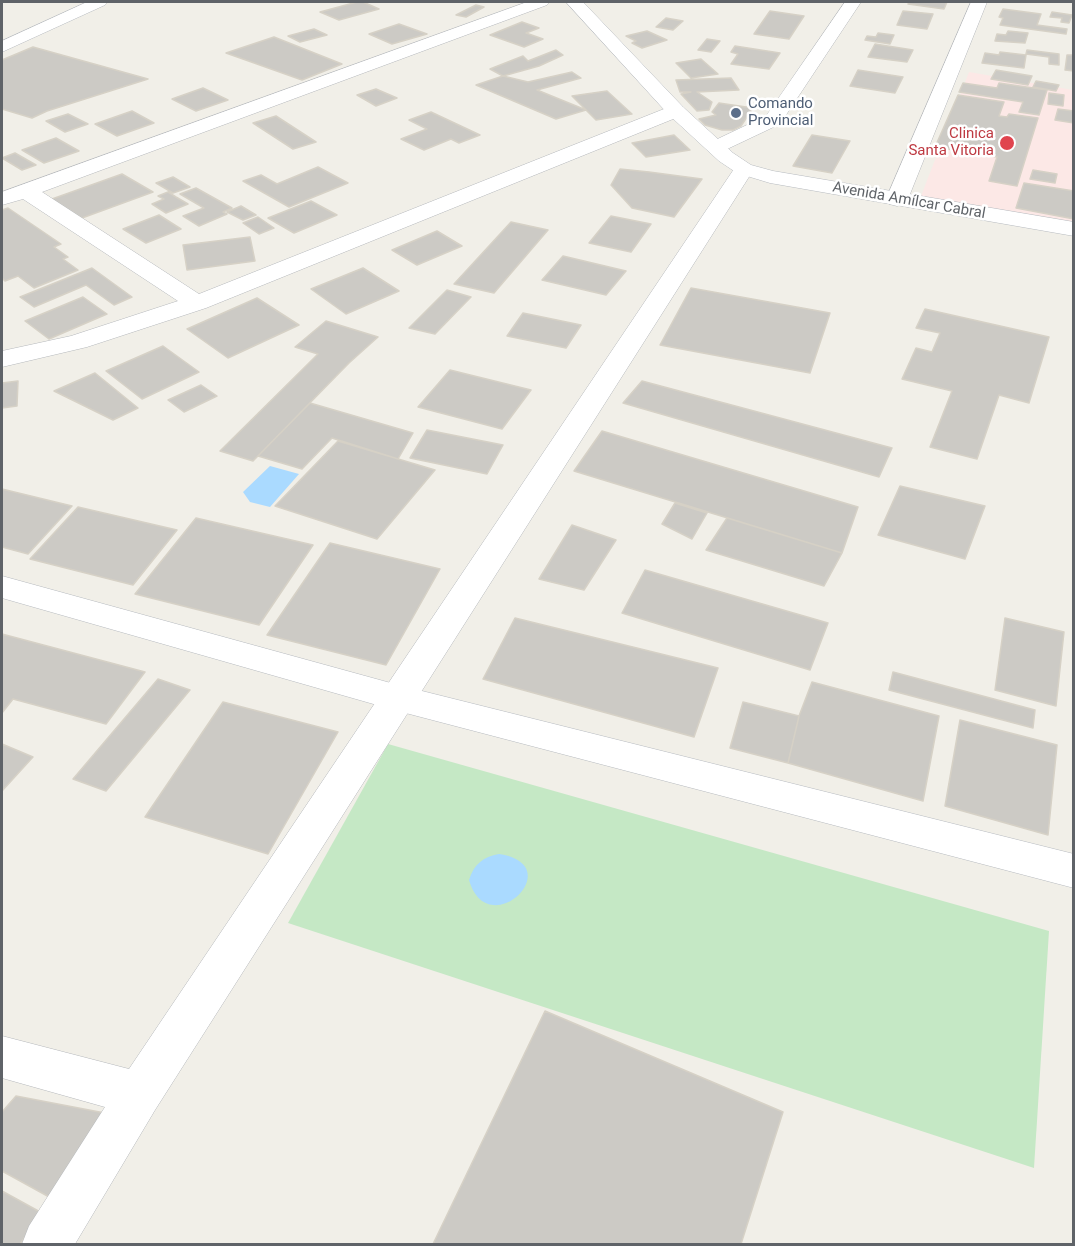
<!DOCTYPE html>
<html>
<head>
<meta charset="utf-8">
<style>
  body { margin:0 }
  #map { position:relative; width:1075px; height:1246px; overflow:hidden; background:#f1efe8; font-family:Roboto,sans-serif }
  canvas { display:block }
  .frame { position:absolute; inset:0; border:3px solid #5f6368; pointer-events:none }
</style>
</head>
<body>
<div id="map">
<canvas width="1075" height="1246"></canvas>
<div class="frame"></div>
</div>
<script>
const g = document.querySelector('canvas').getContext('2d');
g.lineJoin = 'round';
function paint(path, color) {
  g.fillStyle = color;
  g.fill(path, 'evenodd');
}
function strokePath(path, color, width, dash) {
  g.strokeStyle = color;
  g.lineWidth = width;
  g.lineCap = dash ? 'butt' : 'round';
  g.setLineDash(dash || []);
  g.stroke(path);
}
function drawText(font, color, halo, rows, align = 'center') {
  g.font = font + ' Roboto,sans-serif';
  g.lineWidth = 5;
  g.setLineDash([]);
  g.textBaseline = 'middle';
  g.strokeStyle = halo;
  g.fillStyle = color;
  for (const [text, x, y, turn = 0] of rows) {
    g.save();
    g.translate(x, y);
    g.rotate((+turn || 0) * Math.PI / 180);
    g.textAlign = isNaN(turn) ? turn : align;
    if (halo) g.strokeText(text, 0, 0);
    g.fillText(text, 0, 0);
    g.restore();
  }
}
const medical = new Path2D(`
  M969,72L1073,90V224L921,196Z`);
const green = new Path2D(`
  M388,744L1049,931L1034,1168L288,923Z`);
const water = new Path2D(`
  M270,466L299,474L270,507L250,502L243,492Z
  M499,854C571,865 488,945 469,880C474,864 483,857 499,854Z`);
const building = new Path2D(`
  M357,2H363L379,9L339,20L320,12Z
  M909,2H947L944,9L908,4Z
  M476,5L484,7L466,17L456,15Z
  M1003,9L1041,14L1037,25L1067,29L1066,34L1000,25L1003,18L999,17Z
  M770,11L804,16L789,39L754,34Z
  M903,11L933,14L927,29L897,25Z
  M1052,12L1072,15L1069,23L1061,22L1062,18L1050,17Z
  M666,18L683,21L673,30L656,27Z
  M522,22L539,28L526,33L543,39L524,47L490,35Z
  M399,24L427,34L392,44L369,34Z
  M314,29L327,35L300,42L288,36Z
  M647,31L667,40L642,48L632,43L636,41L626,36Z
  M1008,31L1028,33L1025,43L995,41L997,34L1006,35Z
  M878,33L894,35L890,44L865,40L867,36L876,37Z
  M274,37L342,64L302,80L226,53Z
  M707,39L720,41L711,52L698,50Z
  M875,44L913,50L907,62L868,57Z
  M735,46L780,53L769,69L731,64L738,54L731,52Z
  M33,47L148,79L47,111L32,118L2,109V60Z
  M556,50L563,55L539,66L503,76L490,69L523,56L528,61Z
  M1027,50L1059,54V65L1049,64V57L1026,54Z
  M1000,52L1026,55L1024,68L982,63L985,53L999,55Z
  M1067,55H1074V71L1065,70Z
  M701,59L718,74L691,78L676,63Z
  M858,70L903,77L895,93L850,86Z
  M996,70L1032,76L1028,85L991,79Z
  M572,72L581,78L537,90L586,110L556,119L476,85L503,76L528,82Z
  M731,78L739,90L697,92L712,102L709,110L697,111L681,94L691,92H680L676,80Z
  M1036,81L1059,85L1056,91L1033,87Z
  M963,83L997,88L999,83L1047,90L1039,115L1019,112L1023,102L959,92Z
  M203,88L228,100L196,111L172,99Z
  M376,89L397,98L376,106L357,95Z
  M607,91L632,114L596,120L572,96Z
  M1049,93L1064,95L1063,106L1048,104Z
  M958,95L1004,102L999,116L1007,117L1009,114L1038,118L1017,186L989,181L997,157L935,147Z
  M719,103L753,108L741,126L733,130H722L705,125L699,119L716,115L712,112Z
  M1058,109L1074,111V123L1055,120Z
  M132,111L154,123L117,136L95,124Z
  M431,112L480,135L459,143L451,139L424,150L401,139L427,129L409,120Z
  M68,114L88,124L65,132L46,121Z
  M276,116L316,142L293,149L253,123Z
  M674,135L690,150L646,157L632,143Z
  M812,135L850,141L832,173L793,166Z
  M56,138L79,151L44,163L22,150Z
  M15,153L36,165L22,170L2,158Z
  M318,167L348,183L289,207L243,181L261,175L277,184Z
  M620,169L649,172L702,179L674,217L632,208L611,185Z
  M1033,170L1057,174L1055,183L1030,179Z
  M122,174L153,192L82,218L52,199Z
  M173,177L190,187L173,193L156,183Z
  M1024,183L1074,191V219L1016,208Z
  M196,188L232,208L223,212L227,214L199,226L183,216L204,208L180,194Z
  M168,192L176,197L188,204L166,213L152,204L164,199L158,196Z
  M311,201L337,215L294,233L268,218Z
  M241,206L256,215L243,220L227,212Z
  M8,208L61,244L54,247L68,257L63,259L78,270L34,288L18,276L5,281L2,278V210Z
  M159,215L181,229L146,243L123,229Z
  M611,216L651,224L631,252L589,243Z
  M258,217L274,228L259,234L243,223Z
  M511,222L548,230L494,293L454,284Z
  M437,231L462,246L417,265L392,250Z
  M250,237L255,261L187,270L183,245Z
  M563,256L626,271L606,295L542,280Z
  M92,268L132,297L114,305L86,285L34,307L20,297Z
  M363,268L399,291L346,314L311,289Z
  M691,288L830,313L810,373L660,345Z
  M447,290L471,297L435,334L409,328Z
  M83,297L107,314L49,339L25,321Z
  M257,298L299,325L228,358L187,329Z
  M925,309L1049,337L1029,403L999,395L977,459L930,447L952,391L902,379L916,348L932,352L940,333L916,328Z
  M523,313L581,325L566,348L507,336Z
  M326,321L378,337L349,363L253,461L220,451L318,354L295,347Z
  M163,346L199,372L142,399L106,371Z
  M450,370L531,390L502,429L418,407Z
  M95,373L138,408L113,420L54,391Z
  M18,381L17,406L2,408V383Z
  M642,381L892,448L879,477L623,403Z
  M201,385L217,396L184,412L168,400Z
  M310,403L413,433L398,459L332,438L302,469L258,456Z
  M427,430L503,445L487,474L410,458Z
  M602,431L858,507L842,553L574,471Z
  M338,441L435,470L377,539L275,506Z
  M900,486L985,506L965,559L878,535Z
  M2,489L72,506L28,554L2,547Z
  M675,503L707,513L692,539L662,524Z
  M78,507L177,530L133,585L30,559Z
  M196,518L313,545L259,625L135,594Z
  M727,518L842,553L824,586L706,550Z
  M572,525L616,540L584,590L539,579Z
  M330,543L440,569L386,665L267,635Z
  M645,570L828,623L810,670L622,613Z
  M515,618L718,668L694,737L483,679Z
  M1005,618L1064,632L1056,706L995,690Z
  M2,634L145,672L106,724L13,699L2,713Z
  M893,672L1035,710L1033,728L889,690Z
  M158,679L190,690L106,791L73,779Z
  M812,682L939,716L923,801L788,763L799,716Z
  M223,702L338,732L268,854L145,817Z
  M743,702L799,716L788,763L730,748Z
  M960,720L1057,745L1048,835L945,806Z
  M2,744L33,757L2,791Z
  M545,1011L783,1112L741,1244H433Z
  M16,1096L110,1114L51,1198L2,1171V1112Z
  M2,1191L42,1213L20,1244H2Z`);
const street = new Path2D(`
  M527,2H549L547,5L42,192L199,294L669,107H683L686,111L683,115L206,308L87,347L2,367V351L71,336L178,301L23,199L2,205V192Z
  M845,2H861L780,124L723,151H709L706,147L709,143L766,116Z
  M971,2H987L908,199L905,204L897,206L889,204L886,199Z
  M744,163L751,165L754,169L155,1110L75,1244H22L29,1226L105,1107L2,1078V1036L129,1069L734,169L737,165Z`);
const secondary = new Path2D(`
  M87,2H107L105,5L2,52V41Z
  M566,2H583L683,107L733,153L751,165L773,171L1074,222V236L770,183L737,173L719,161L669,115Z
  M2,576L398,685L1074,854V888L398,711L2,598Z`);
const markers = [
  [736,113,6,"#5c6f8a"],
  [1007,143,8,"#e0444e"]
];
const farServicenames = [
  ["Comando",748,104],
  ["Provincial",748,121]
];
const farHealthnames = [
  ["Clinica",994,134],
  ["Santa Vitoria",994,151]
];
const farStreetnames = [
  ["Avenida Amílcar Cabral",909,201,10]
];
paint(medical, '#fce8e6');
paint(green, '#c5e8c5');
paint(water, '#aadaff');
paint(building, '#cccac5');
strokePath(building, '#d6d1c6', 1.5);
strokePath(street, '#b5b8bc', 1);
strokePath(secondary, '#b6babf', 1);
paint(street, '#fff');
paint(secondary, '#fff');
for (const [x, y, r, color] of markers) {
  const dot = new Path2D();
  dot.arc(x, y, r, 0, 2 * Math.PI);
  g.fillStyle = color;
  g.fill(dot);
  strokePath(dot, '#fff', 2);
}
drawText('15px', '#4e5e75', '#fff', farServicenames, 'left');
drawText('15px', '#be3a42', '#fff', farHealthnames, 'right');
drawText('15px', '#5f6368', '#fff', farStreetnames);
</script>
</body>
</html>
